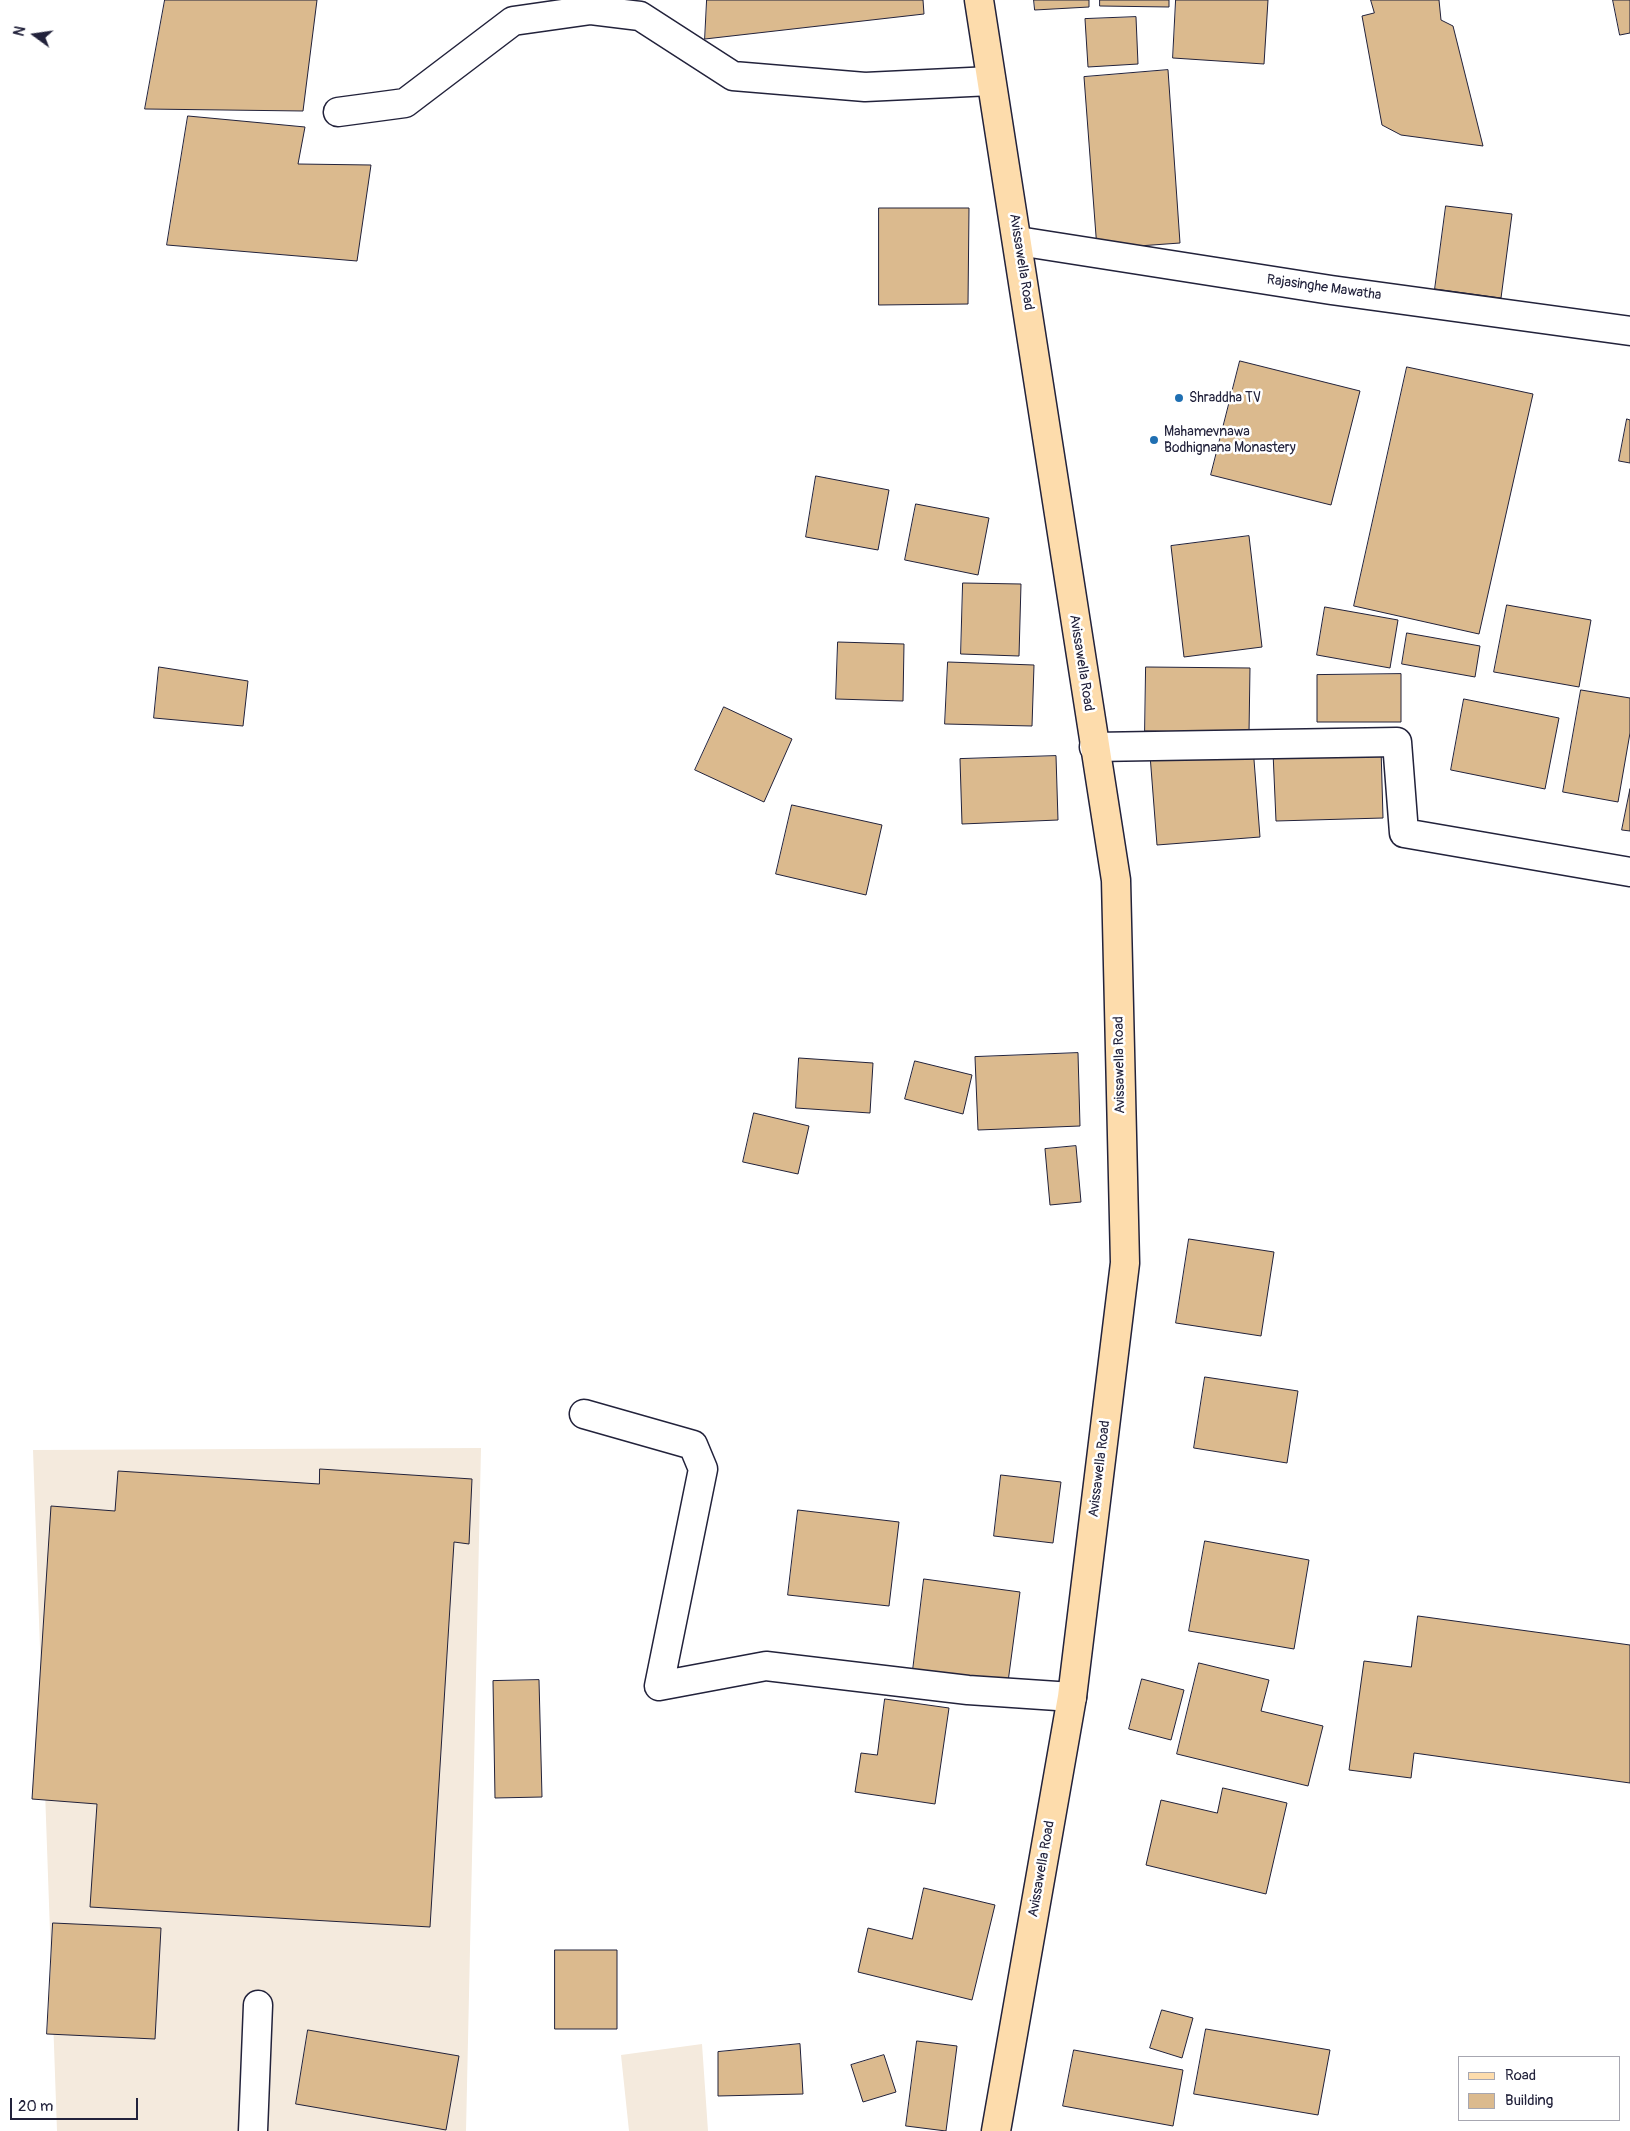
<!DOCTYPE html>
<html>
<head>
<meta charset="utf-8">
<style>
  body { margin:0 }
  #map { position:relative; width:1630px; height:2131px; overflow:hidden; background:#fff; font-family:Pangolin,sans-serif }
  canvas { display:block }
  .legend { position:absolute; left:1458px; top:2056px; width:162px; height:65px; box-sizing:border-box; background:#fff; border:1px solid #a7a7b1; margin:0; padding:6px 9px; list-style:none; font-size:15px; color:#22223b }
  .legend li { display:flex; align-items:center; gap:10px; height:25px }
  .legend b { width:25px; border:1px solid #a7a7b1 }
  .north { position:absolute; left:10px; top:10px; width:50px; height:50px; -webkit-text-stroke:4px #fff; paint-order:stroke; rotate:284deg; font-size:14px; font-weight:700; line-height:20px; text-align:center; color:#22223b }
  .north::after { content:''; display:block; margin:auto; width:18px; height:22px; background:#22223b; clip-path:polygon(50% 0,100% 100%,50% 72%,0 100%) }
  .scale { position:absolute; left:10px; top:2098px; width:128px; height:22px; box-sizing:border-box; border:2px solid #22223b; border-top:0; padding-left:6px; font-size:15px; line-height:18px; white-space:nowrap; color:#22223b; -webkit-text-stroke:4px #fff; paint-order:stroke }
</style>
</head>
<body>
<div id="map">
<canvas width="1630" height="2131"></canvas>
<ul class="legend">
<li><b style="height:6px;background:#fddcac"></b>Road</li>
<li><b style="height:14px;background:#dbba8e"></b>Building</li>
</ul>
<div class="north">N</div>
<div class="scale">20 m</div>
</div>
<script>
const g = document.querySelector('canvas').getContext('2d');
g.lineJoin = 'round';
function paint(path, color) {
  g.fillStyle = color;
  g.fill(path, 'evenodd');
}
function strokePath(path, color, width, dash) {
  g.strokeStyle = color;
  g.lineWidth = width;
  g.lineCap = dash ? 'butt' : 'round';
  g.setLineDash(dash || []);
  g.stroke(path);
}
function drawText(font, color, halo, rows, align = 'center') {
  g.font = font + ' Pangolin,sans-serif';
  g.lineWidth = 5;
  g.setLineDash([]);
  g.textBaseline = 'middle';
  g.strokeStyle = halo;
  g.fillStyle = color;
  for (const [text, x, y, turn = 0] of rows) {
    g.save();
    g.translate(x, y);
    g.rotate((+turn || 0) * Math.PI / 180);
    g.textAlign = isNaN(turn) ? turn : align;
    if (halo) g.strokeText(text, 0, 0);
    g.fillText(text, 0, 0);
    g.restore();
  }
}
const built = new Path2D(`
  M481,1448L466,2131H57L33,1450Z
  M702,2044L708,2131H629L621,2055Z`);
const building = new Path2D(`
  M165,0H317L303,111L145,109Z
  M707,0H923L924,14L705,39Z
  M1034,0H1089V7L1035,10Z
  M1100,0H1169V7L1100,6Z
  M1176,0H1268L1264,64L1173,58Z
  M1371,0H1439L1441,20L1453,26L1483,146L1401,135L1382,125L1362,16L1374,13Z
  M1613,0H1630V33L1620,35Z
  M1136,17L1138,64L1088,67L1085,19Z
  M1168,70L1180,243L1097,249L1084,77Z
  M188,116L305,127L298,164L371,165L357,261L167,245Z
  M1446,206L1512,214L1501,298L1435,289Z
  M879,208H969L968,304L879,305Z
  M1240,361L1360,391L1331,505L1211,475Z
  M1407,367L1533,394L1479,634L1354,606Z
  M1627,419L1630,420V463L1619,461Z
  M816,476L889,490L878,550L806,537Z
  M916,504L989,518L978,575L905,560Z
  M1249,536L1262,647L1184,657L1171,546Z
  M963,583L1021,584L1019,656L961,654Z
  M1507,605L1591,620L1579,687L1494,672Z
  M1325,607L1398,620L1390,668L1317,655Z
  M1407,633L1480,646L1475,677L1402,664Z
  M838,642L904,644L903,701L836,699Z
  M948,662L1034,665L1032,726L945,724Z
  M159,667L248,681L243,726L154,718Z
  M1146,667L1250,668L1249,733L1145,731Z
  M1401,674V722H1317V675Z
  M1581,690L1630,698V733L1618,802L1563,792Z
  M1464,699L1559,718L1545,789L1451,770Z
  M724,707L792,739L764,802L695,770Z
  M1253,747L1260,837L1157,845L1150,755Z
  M1381,748L1383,818L1276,821L1273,752Z
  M1056,756L1058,820L962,824L960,759Z
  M1630,789V831L1622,830Z
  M792,805L882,825L866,895L776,874Z
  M1078,1053L1080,1126L978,1130L975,1057Z
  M799,1058L873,1063L870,1113L796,1108Z
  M915,1061L972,1075L963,1114L905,1099Z
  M754,1113L809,1126L798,1174L743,1162Z
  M1076,1146L1081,1202L1050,1205L1045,1149Z
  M1189,1239L1274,1252L1261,1336L1176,1323Z
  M1205,1377L1298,1391L1287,1463L1194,1448Z
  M320,1469L472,1479L469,1544L454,1542L430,1927L90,1907L97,1804L32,1799L51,1506L115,1511L118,1471L319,1484Z
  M1001,1475L1061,1482L1053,1543L994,1536Z
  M798,1510L899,1522L889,1606L788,1595Z
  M1205,1541L1309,1560L1294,1649L1189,1631Z
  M924,1579L1020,1592L1008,1682L913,1670Z
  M1418,1616L1630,1645V1783L1414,1753L1411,1778L1349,1770L1364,1661L1411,1667Z
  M1199,1663L1269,1680L1261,1711L1323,1726L1308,1786L1177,1754Z
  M1142,1679L1184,1690L1171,1740L1129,1729Z
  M539,1680L542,1797L495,1798L493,1681Z
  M885,1699L949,1708L935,1804L855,1792L861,1753L877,1755Z
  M1223,1788L1287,1803L1266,1894L1146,1865L1161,1800L1217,1813Z
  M924,1888L995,1905L972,2000L858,1972L868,1928L912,1939Z
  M53,1923L161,1928L155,2039L47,2034Z
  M555,1950H617V2029H555Z
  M1162,2010L1193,2018L1182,2058L1150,2048Z
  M1206,2029L1330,2050L1318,2115L1194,2094Z
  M308,2030L459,2056L446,2130L296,2104Z
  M917,2041L957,2046L946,2131L906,2126Z
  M800,2044L803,2094L718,2096V2052Z
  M1074,2050L1183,2070L1173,2126L1063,2106Z
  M884,2055L896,2092L863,2102L851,2065Z`);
const minor = new Path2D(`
  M338,112L405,103L513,21L591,10L640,16L733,76L865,87L991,81
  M1094,747L1397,742L1404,833L1630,872
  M584,1414L693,1445L703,1469L659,1686L766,1666L968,1690L1072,1697
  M253,2131L258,2005`);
const tertiary = new Path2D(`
  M1018,241L1331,290L1630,331`);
const primary = new Path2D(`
  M979,0L1116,880L1125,1263L1072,1697L996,2131`);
const markers = [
  [1179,398,5,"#1f6fb2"],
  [1154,440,5,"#1f6fb2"]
];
const streetNames = [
  ["Avissawella Road",1021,262,81],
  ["Rajasinghe Mawatha",1324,288,8],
  ["Avissawella Road",1081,663,81],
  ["Avissawella Road",1120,1065,-91],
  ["Avissawella Road",1100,1469,-83],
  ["Avissawella Road",1042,1869,-80]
];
const poiNames = [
  ["Shraddha TV",1189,398],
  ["Mahamevnawa",1164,432],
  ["Bodhignana Monastery",1164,448]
];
paint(built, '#f4eadd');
paint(building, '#dbba8e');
strokePath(building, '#22223b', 1);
strokePath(minor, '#22223b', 31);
strokePath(tertiary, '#22223b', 31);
strokePath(primary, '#22223b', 31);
strokePath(minor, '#fff', 28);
strokePath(tertiary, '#fff', 28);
strokePath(primary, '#fddcac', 28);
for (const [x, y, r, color] of markers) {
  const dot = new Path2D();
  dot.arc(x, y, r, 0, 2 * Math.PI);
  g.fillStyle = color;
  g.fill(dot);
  strokePath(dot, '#fff', 2);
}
drawText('14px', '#22223b', '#fff', streetNames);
drawText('14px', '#22223b', '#fff', poiNames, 'left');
</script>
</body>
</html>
